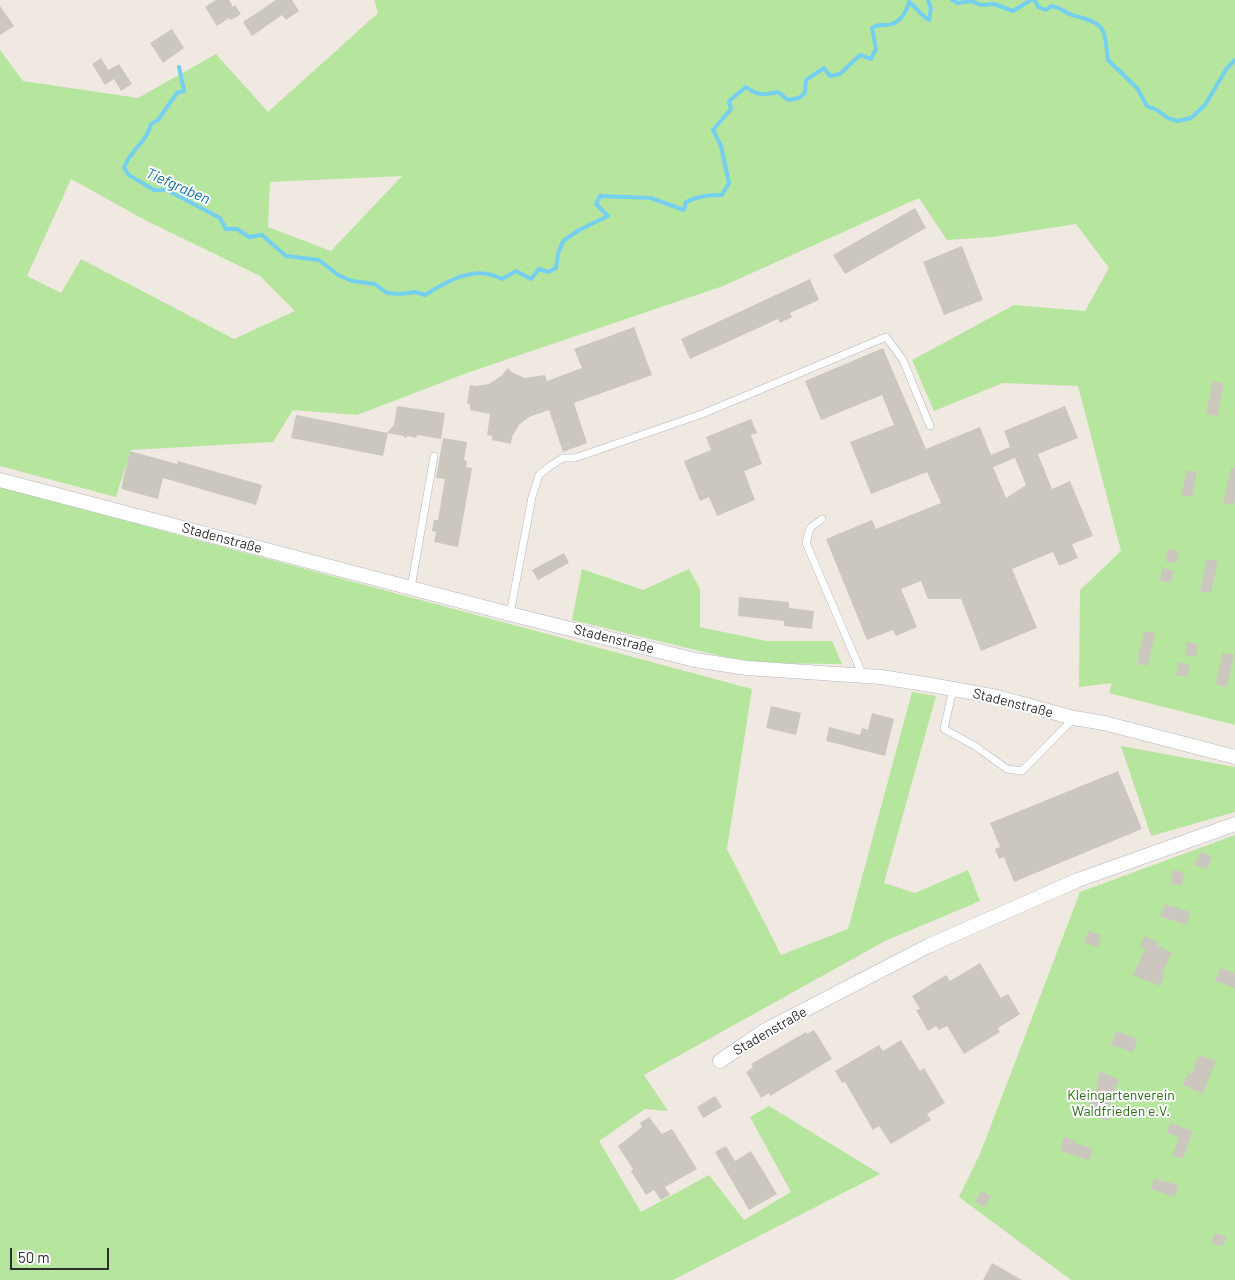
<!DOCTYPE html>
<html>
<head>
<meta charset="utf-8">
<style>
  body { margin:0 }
  #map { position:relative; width:1235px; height:1280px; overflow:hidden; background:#efe9e1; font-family:Barlow,sans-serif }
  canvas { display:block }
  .scale { position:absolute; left:10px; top:1248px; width:99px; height:22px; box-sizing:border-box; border:2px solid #2e2e2e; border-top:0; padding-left:6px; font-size:15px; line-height:18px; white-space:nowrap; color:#2e2e2e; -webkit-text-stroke:4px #fff; paint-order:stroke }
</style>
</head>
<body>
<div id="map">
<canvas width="1235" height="1280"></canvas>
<div class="scale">50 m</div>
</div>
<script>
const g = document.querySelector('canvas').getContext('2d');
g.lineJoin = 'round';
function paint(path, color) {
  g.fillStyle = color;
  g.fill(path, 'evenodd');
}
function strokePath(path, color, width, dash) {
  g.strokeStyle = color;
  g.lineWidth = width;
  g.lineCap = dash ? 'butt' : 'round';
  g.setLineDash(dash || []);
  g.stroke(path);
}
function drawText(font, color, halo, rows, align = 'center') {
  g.font = font + ' Barlow,sans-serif';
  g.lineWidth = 4;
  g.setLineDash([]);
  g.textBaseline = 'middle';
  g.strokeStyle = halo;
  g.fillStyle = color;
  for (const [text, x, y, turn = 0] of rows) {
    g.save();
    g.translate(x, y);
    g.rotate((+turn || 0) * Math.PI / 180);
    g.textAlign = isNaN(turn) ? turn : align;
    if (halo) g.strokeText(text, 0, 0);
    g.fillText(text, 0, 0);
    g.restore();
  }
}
const green = new Path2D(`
  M374,0H1235V725L1109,693L1112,683L1079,687L1080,590L1121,551L1078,386L1003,383L934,411L912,360L1014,305L1085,311L1109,268L1076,224L992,237L947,240L919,198L723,286L464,374L357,415L293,410L273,442L131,450L116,497L0,466V50L23,81L138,98L216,54L268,112L378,13ZM402,176L331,251L268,227L270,182ZM71,179L145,220L260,276L295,311L234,339L81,259L61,293L27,276Z
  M0,487L752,689L727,849L781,955L848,929L912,692L936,696L884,883L915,893L968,870L980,901L885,941L644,1075L668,1111L645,1109L599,1141L641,1212L709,1175L744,1220L791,1192L750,1117L769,1106L880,1174L673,1280H0Z
  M582,569L643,590L689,569L700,589V627L766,641H832L842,664L750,663L572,620Z
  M1121,746L1235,767V812L1151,836Z
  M1235,835V1280H1071L959,1197L980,1154L1080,892Z`);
const stream = new Path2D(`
  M952,0L958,3L971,1L981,5L994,4L1013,11L1031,0
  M1035,0L1038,7L1046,10L1051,6C1063,8 1063,12 1072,15C1106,24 1104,26 1108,60L1137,88L1147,106L1157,110L1168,118L1178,121L1191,118L1205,105L1227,68L1235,60
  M179,67L184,91L177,93L158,120L151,124C148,141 129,151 124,168L129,175L154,190H167L220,218L226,229H237L249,237L262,235L286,256L319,260L338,275L352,281L375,284L387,293L401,294L415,292L425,295C448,281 475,264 502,279L516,271L531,279L539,269L548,272L556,268L558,254L563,241L579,230L608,216L596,204L600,196L651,198L684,210L686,202C698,196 708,195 722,195L729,183L721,146L713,130L731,109L729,101L746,87C757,96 765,95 778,92L788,100L799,98L805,93L806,80L824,68L830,76L840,74L860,55L871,59L876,49L872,28C880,22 884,27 892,24C901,21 907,11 909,2C916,7 921,16 929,20L931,8L928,0`);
const building = new Path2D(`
  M216,0H229L233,7L235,5L241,14L231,20L229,18L217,26L205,7Z
  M276,0H292L299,11L286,20L282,15L252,36L243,22Z
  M0,6L14,26L0,35Z
  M172,29L184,48L163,63L150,43Z
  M101,58L108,70L119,64L132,84L121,91L114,79L105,85L92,64Z
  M915,208L926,228L845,274L833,255Z
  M962,246L983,300L944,315L923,262Z
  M810,279L819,300L790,313L792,317L780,323L778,319L690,359L681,339Z
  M634,327L652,375L574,403L587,443L563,452L549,410L529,417L519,425L512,437L511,444L492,440V436L487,435L490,414L470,410V404H467L470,385L476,386L489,384L501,376L508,368L513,373L525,378L545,375L547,381L582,368L574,349Z
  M883,348L926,449L980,427L991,455L1010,447L1004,431L1065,406L1078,438L1038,454L1052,489L1070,481L1093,536L1072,544L1078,558L1059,566L1053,552L1012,569L1037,628L981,651L961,599H928L921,581L901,589L917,627L896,636L893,630L867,640L826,539L872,520L876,529L941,503L927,472L871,494L850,442L894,425L882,395L821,420L805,381ZM1015,458L1026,485L1006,498L993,467Z
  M1213,381L1224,384L1217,416L1206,414Z
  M397,406L445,413L441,439L417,435L416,438L408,436L405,438L403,436L387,433L394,425Z
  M296,415L388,433L383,456L291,438Z
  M751,419L757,433L751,435L762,464L744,471L755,500L717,516L709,497L700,501L684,461L711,450L706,437Z
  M443,438L467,442L464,460L467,461L466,467L472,468L458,547L434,542L436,532L432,531L434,520H438L445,479L436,478Z
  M130,451L177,464L178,461L262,485L256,505L163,478L158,499L121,489Z
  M1231,468H1235V498L1233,505L1223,503Z
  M1187,470L1197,472L1192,497L1181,495Z
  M1168,549L1179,551L1176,564L1165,561Z
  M564,553L569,563L538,580L532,570Z
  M1207,559L1218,561L1211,593L1200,591Z
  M1162,568L1173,570L1171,583L1160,581Z
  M739,597L789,602V608L814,611L812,629L784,626V621L738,616Z
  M1144,631L1155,633L1148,666L1137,663Z
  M1187,642L1198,644L1196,657L1185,655Z
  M1222,653L1234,655L1227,687L1216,685Z
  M1179,662L1190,665L1187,677L1176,675Z
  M771,706L801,713L796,735L766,728Z
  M872,713L894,719L885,756L826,741L829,727L860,735L862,728L868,730Z
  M1118,771L1142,829L1014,882L1004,857L999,859L995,849L1000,847L990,823Z
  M1200,852L1212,856L1207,869L1195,865Z
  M1172,870L1184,872L1182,885L1171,884Z
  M1165,904L1190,912L1186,925L1160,916Z
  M1088,931L1101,935L1098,947L1084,943Z
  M1144,936L1158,942L1157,945L1172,953L1162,972L1165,973L1160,986L1133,975L1145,949L1140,947Z
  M980,963L1001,998L1008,994L1020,1014L998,1028L1000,1032L964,1054L947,1026L939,1030L936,1026L928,1031L916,1010L920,1009L912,996L946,975L950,981Z
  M1220,968L1235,973V988L1215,981Z
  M814,1030L832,1059L770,1096L769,1093L761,1098L746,1072L753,1067L751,1064L806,1032L807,1034Z
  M1116,1031L1138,1039L1133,1052L1111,1045Z
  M901,1040L920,1071L924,1068L945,1103L927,1114L931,1120L891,1144L879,1126L873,1130L845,1082L842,1083L835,1071L879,1045L883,1051Z
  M1198,1055L1216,1061L1203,1094L1183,1085L1188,1073L1192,1074Z
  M1100,1071L1119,1080L1108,1108L1112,1109L1108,1121L1086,1112L1098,1085L1096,1084Z
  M715,1096L722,1107L703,1118L697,1107Z
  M649,1117L662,1134L672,1129L697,1169L665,1187L670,1195L661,1200L654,1190L646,1195L631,1171L633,1169L618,1146L642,1127L640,1123Z
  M1170,1123L1193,1131L1183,1159L1172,1156L1179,1137L1167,1133Z
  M1064,1137L1076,1141L1075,1143L1093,1149L1089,1161L1060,1150Z
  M726,1146L735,1161L751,1151L777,1194L749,1210L715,1152Z
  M1154,1178L1178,1185L1175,1197L1151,1189Z
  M982,1191L991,1197L985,1207L975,1201Z
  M1215,1233L1227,1237L1222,1247L1211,1242Z
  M992,1263L1022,1280H983Z`);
const service = new Path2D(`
  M822,519L810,528L806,543L863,676
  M411,588L434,456
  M510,614L532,497L539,475L550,466L563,458H575L702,414L886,337L903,360L930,426
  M953,689L944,729L975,746L1007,769L1022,771L1074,718`);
const minor = new Path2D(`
  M0,480L510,614L695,660L747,668L881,677L931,685L997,697L1074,718L1104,723L1235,757
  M720,1061L764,1031L928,946L1078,880L1235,824`);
const streetNames = [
  ["Stadenstraße",222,538,15],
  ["Stadenstraße",614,639,14],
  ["Stadenstraße",1013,703,14],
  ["Stadenstraße",770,1031,-30]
];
const parkNames = [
  ["Kleingartenverein",1121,1095],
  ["Waldfrieden e.V.",1121,1111]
];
const waterNames = [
  ["Tiefgraben",178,186,24]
];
paint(green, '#b6e59e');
strokePath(stream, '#75cff0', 4);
paint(building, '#cbc7bf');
strokePath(service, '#b4b7c1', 8);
strokePath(minor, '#b4b7c1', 15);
strokePath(service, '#fff', 7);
strokePath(minor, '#fff', 14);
drawText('14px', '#2e2e2e', '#fff', streetNames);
drawText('14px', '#2c6e1b', '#fff', parkNames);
drawText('italic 15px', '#0d6fa3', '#fff', waterNames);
</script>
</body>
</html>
